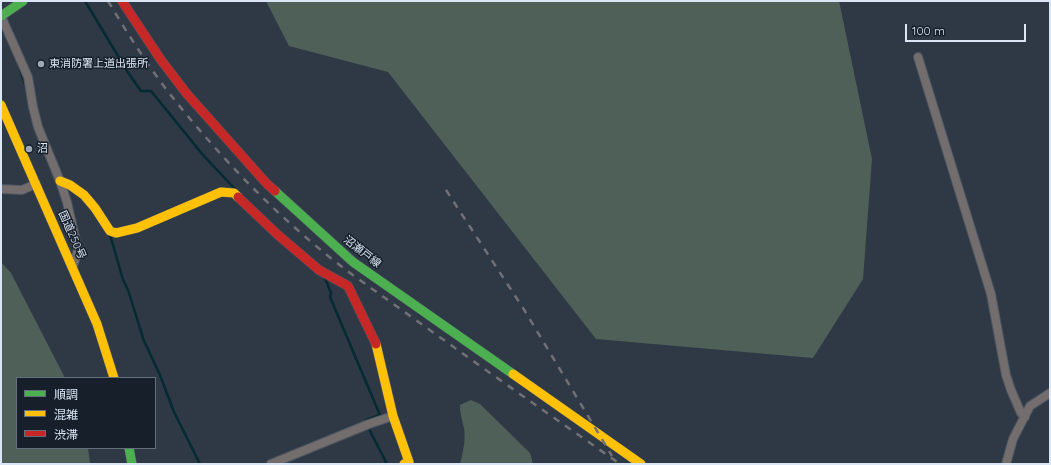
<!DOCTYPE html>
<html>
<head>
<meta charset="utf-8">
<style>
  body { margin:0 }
  #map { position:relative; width:1051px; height:465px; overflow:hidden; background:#2f3946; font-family:Quicksand,"Noto Sans JP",sans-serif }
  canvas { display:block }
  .frame { position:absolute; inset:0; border:2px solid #dae6f6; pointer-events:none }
  .legend { position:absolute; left:16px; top:377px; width:140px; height:72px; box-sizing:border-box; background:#161f2a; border:1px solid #646f7c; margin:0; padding:5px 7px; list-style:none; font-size:12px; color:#dae6f6 }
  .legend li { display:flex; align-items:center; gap:8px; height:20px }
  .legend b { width:20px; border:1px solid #646f7c }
  .scale { position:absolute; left:905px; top:24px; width:121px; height:18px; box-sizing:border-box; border:2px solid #dae6f6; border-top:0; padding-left:5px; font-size:12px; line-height:14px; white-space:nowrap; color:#dae6f6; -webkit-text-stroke:3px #161f2a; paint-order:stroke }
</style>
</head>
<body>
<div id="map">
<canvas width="1051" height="465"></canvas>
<div class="frame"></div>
<ul class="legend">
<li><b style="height:5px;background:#4caf50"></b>順調</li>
<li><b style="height:5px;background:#ffc107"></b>混雑</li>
<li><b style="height:5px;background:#c62828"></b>渋滞</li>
</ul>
<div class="scale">100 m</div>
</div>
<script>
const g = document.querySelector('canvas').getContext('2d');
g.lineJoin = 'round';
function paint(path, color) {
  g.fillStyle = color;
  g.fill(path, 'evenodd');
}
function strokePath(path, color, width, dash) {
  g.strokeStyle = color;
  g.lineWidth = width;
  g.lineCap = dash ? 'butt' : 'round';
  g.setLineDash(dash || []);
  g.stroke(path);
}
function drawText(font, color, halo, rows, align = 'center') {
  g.font = font + ' Quicksand,"Noto Sans JP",sans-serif';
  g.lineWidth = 3;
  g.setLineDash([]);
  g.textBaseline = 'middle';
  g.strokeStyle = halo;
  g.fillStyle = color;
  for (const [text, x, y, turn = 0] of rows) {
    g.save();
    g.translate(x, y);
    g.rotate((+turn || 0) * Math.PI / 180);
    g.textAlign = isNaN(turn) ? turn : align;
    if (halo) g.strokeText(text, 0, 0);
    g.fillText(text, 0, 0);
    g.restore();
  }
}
const green = new Path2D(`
  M266,1H839L872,159L863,279L813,358L596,339L388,72L289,46Z
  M1,262L11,273L65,378H17V448H88L90,464H1Z
  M471,400L480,404L530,453L533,464H460C463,453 466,439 464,428C462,420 460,414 460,405Z`);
const stream = new Path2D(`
  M85,1L127,71L141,91H151L203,155L235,189
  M1,27L4,33
  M20,69L26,87
  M109,235L111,238L123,280L128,290L144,341L160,375L174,412L200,464
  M325,278L331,293L330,297L380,415L366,420L365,422
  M368,427L386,462L385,464`);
const street = new Path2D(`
  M1,16L28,77L33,107L38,127L60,181L67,202L78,250L73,266
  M918,57L991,294L1006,375L1011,390L1021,413L1025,417
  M1,189L22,190L36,184
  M271,464L369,424L393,416
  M1006,464L1013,439L1030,406L1050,393`);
const fast = new Path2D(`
  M1,16L23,1
  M275,191L353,262L513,374
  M129,448L132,464`);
const slow = new Path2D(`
  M1,105L97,324L114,378
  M60,181L70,185L84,195L95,208L110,231L116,233L137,228L221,192L234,193L238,197
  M376,344L393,416L409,462L404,464
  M513,374L641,464`);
const jam = new Path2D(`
  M122,1L161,60L187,94L267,184L275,191
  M238,197L278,235L319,270L348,286L376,344`);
const rail = new Path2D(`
  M108,1C126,31 145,61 166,89C219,157 281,221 350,273L490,373L620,464
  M446,190L523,308L612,456`);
const markers = [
  [41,64,4,"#9ea9b8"],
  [29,149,4,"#9ea9b8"]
];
const poiNames = [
  ["東消防署上道出張所",49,64],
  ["沼",37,149]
];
const streetNames = [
  ["国道250号",72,235,66],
  ["沼瀬戸線",362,252,38]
];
paint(green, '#4f6058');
strokePath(stream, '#042a32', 2.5);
strokePath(street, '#4c5660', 10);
strokePath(fast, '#4c5660', 10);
strokePath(slow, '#4c5660', 10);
strokePath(jam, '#4c5660', 10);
strokePath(street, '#736d6e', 8);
strokePath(fast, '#4caf50', 9);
strokePath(slow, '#ffc107', 9);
strokePath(jam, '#c62828', 9);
strokePath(rail, '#727075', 2.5, [7, 7]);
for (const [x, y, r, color] of markers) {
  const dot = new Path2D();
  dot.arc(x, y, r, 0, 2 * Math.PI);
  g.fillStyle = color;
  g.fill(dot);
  strokePath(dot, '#161f2a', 1.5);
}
drawText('11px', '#dae6f6', '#161f2a', poiNames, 'left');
drawText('11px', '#dae6f6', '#161f2a', streetNames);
</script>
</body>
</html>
